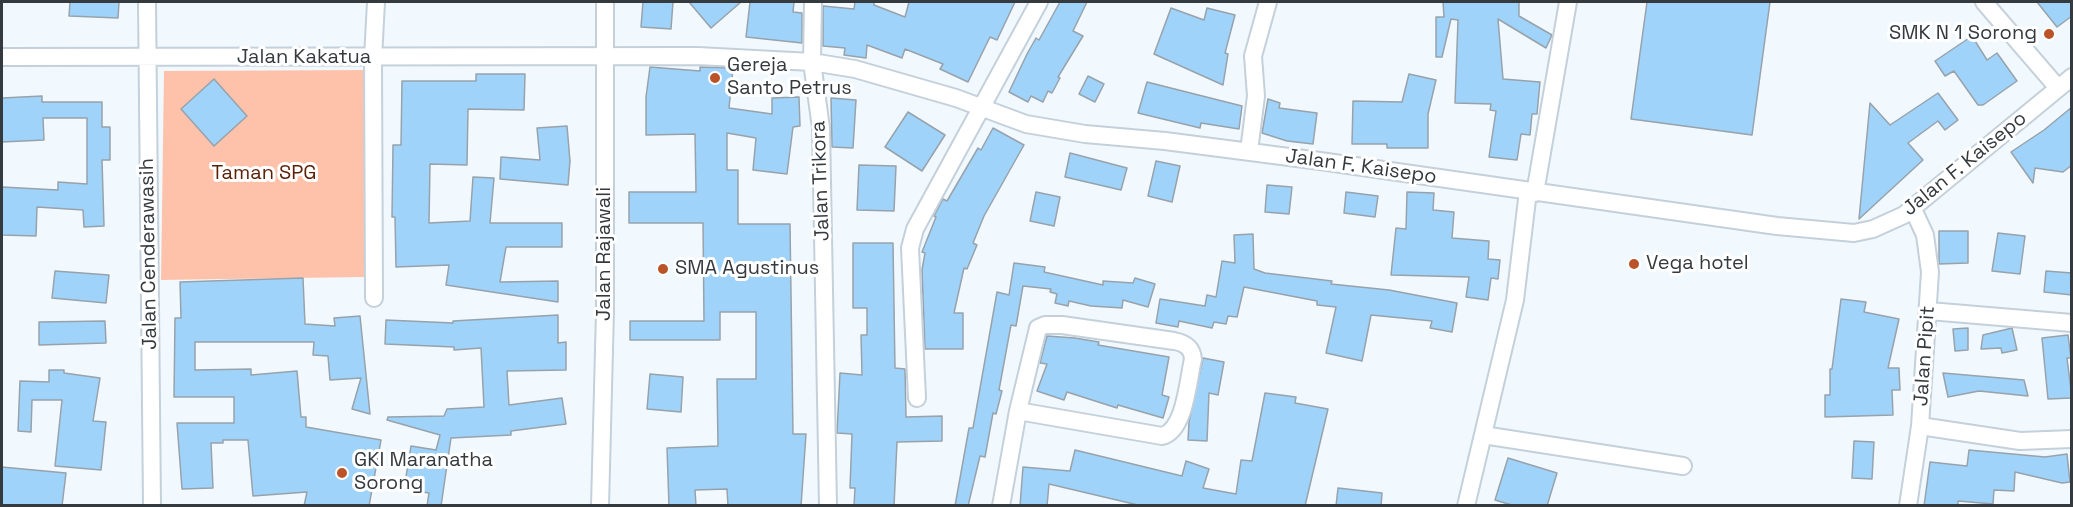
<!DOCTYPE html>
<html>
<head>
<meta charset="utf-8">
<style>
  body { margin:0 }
  #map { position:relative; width:2073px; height:507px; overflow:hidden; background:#f1f9ff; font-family:"Space Grotesk",sans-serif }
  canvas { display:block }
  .frame { position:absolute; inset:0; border:3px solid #353a3e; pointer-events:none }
</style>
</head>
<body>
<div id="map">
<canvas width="2073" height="507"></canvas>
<div class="frame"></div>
</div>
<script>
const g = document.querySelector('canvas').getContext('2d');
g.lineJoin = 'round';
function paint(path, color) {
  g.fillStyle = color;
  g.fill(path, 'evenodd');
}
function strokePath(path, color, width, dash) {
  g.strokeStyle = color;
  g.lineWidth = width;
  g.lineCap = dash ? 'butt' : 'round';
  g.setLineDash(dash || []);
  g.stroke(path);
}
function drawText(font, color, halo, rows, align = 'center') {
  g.font = font + ' "Space Grotesk",sans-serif';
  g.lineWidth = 6;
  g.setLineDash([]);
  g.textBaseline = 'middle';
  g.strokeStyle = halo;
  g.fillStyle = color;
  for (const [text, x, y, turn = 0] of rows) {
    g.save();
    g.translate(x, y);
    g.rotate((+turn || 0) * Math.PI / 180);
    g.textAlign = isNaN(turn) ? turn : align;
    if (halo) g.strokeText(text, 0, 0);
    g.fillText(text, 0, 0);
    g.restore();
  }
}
const green = new Path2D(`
  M366,70L365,277L161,280L164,71Z`);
const building = new Path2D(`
  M70,2H119L118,18L69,16Z
  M643,2H673L671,29L641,27Z
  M689,2H741L711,28Z
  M750,2H794L793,12L802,13V43L746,37Z
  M855,2H874V5L905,17L909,2H1015L997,40L990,37L968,82L940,69L943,64L905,49L902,58L867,45L866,58L844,55L845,48L823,46V6L854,9Z
  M1060,2H1087L1073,31L1083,36L1058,77L1060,78L1052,93L1048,91L1043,102L1031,96L1028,102L1009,92L1027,54L1036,38L1039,40Z
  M1443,2H1519V16L1552,35L1546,48L1498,19L1503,79L1540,82L1537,114H1532L1530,135L1521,134L1517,160L1489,157L1496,111L1490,110L1491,104L1455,103L1458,20L1451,19L1442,57H1436V17H1444Z
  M1647,2H1770L1752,135L1631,119Z
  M2037,2H2072V16L2057,27Z
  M1171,8L1204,20L1207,8L1235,15L1225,53L1228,54L1223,85L1154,54Z
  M1972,36L1987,60L1997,53L2017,81L1983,105H1978L1954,71L1945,76L1935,61Z
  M650,67L700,71V67L733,68L729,108L772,114V98L799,97L800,126L793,127L787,174L753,170L756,138L727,133V170H738V224H790L793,434H806L801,506H728L727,489L695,490L696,506H669L667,448L718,446L717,379H756V312H720V340H630V321H704L703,223H629V192H696L695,134L646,135V97Z
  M476,74H525L524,110L468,109L467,165L430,164L429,223L470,221L473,177L494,178L490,223H562V247H506L500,282L558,281V302L446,285L449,265L396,267L395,217H392L393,145H401L402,81H476Z
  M1409,74L1436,80L1428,114V148H1387V144H1352L1353,101L1402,102Z
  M1088,76L1104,84L1095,102L1079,94Z
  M214,79L247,116L214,146L181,109Z
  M1147,82L1242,106L1239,129L1201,123L1200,128L1138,113Z
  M1938,93L1958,120L1945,130L1938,121L1908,143L1923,160L1859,219L1870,103L1890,125Z
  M42,96V102H102V127H110V160H102L104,226L84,227L83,210L37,207L36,236L2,235V187L58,190V182L87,184V118H43L44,140L2,142V98Z
  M831,98L856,100L853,148L832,147Z
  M1268,99L1280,103L1279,108L1317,113L1313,144L1287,141L1262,133Z
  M2072,107V165L2063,172L2035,168L2033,183L2011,152L2044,130Z
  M908,112L945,135L922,171L885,147Z
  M567,126L570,161L568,185L500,179L501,157L540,160L537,128Z
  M993,128L1024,145L984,216L973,243L977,245L967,269L964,268L954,313H963V349H925L922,270L925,253L922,252L936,217L934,216L943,199L947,201L978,148L981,150Z
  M1070,153L1127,168L1121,190L1065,177Z
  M1156,161L1180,166L1172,202L1148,196Z
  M859,165L896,166L894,211L857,210Z
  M1267,185L1292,187L1289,214L1265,212Z
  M1036,192L1060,197L1054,226L1030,221Z
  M1346,192L1378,196L1375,217L1344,213Z
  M1407,192L1434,193L1433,210L1454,212L1452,238L1489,241L1488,259L1500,260L1498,279L1491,278L1488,300L1466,297L1469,277L1391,275L1396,228L1406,229Z
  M1939,231H1968V263L1939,264Z
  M1998,233L2025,236L2020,274L1992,271Z
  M1253,234L1254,269L1265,273L1332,281L1331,284L1389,290L1457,303L1452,332L1430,328L1432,321L1371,315L1362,361L1326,353L1336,307L1317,305V301L1244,287L1237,317L1228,316L1226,324L1214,322L1212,328L1179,321L1178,327L1156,323L1160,299L1205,306L1207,295L1216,297L1222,261L1235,263L1234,235Z
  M853,243H893L895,368L905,369L906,417L942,416V441L897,442L894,506H854L855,488H850L852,434L837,433L840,373L862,375L861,335H867V308H853Z
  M1014,263L1045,267L1044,272L1103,285V281L1133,283L1135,278L1155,284L1148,307L1123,300L1122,308L1091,306L1069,301L1068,306L1055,303L1057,294L1050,292L1051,289L1023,286L1016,326L1011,325L999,390L1002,391L996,414L993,413L985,457L980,456L968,506H955L969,428H973L997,292L1009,295Z
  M55,271L109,275L106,303L52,298Z
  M2046,271L2072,273V295L2044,292Z
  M303,278L305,324L335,326L334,318L360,316L370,414L352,409L361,378L330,380L328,356L313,355L314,342H195V370L251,369V375L297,371L301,417H306V427L381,440L369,506H304L307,492L253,496L248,440H223V443H211L213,488L182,489L177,423H234V397H174L175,318H181L180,282Z
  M1841,299L1866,302L1864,312L1899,319L1888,368H1899L1900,390H1892L1893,415L1825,417V395H1830V369H1832Z
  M558,315V343L566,342V370L507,371L509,405L562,398L566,424L511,431V435L451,438L441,506H427L429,493L404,489L411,446L436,450L440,435L387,420L388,417L444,416L447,409L484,407L481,348L454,350V347L385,344L386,320L453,323V321Z
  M105,321L106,343L39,345V322Z
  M1968,328V350L1955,351L1953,329Z
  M2012,328L2017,350L2002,353L2001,348L1981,349L1983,335Z
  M2068,335L2071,358H2067L2072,398L2048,399L2042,338Z
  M1047,336L1075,338L1099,342L1098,345L1169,357L1162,395L1169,397L1163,418L1118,405L1117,408L1067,392L1064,400L1037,391L1047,364L1040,363Z
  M1203,358L1224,362L1218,395L1209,393L1207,441L1188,440L1189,422Z
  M49,370H64V373L100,378L93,421L106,422L101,470L55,466L62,400H32L31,432L18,431L20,381L49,382Z
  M1943,373L2024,380L2028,396L1979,391L1948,397Z
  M650,374L683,377L681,412L647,409Z
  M1265,393L1296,397L1295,403L1328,409L1305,506H1142L1049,484L1047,506H1020L1023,467L1070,471L1075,450L1182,476L1186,461L1209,469L1203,488L1236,494L1241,460L1252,461Z
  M1854,441L1874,442L1872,479L1852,478Z
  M1969,450L2045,457L2067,454L2070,482L2062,483L2015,472L2014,491L1994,490L1993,504L1958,501V506H1924L1930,462L1967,466Z
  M1508,458L1557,473L1547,506H1515L1495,500Z
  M2,467L66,473L62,506H2Z
  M1338,488L1382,493L1381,506H1336Z`);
const minor = new Path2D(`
  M147,2L152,506
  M813,2L812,62L821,128L828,506
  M1984,2L2058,88
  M2,57L698,56L812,62L855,69L956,98L1026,124L1085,134L1165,141L1320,161L1777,226L1854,233L1873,229L1904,215L2072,77
  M1249,151L1256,96L1253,56L1268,2
  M1535,193L1568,2
  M374,298L373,58L376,2
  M1929,311L2072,323
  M917,398L910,248L915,229L1039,2
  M1920,426L2020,441L2072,439
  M1483,435L1683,466
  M600,506L605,311V2
  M1001,506L1018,411L1038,328L1045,325H1062L1174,341C1185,343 1192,347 1193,359C1188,380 1185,431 1162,436L1018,411
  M1466,506L1515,300L1528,191
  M1908,506L1920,426L1930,272L1925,235L1913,209`);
const markers = [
  [2049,34,6,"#ba5328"],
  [715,78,6,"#ba5328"],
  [1634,264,6,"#ba5328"],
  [663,269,6,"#ba5328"],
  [342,473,6,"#ba5328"]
];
const poiNames = [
  ["SMK N 1 Sorong",2037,34,"right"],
  ["Gereja",727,66],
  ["Santo Petrus",727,89],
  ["Vega hotel",1646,264],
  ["SMA Agustinus",675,269],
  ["GKI Maranatha",354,461],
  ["Sorong",354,484]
];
const streetNames = [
  ["Jalan Kakatua",304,58],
  ["Jalan F. Kaisepo",1965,164,-39],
  ["Jalan F. Kaisepo",1361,167,8],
  ["Jalan Trikora",821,181,-92],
  ["Jalan Cenderawasih",149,254,-91],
  ["Jalan Rajawali",605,254,-90],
  ["Jalan Pipit",1925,356,-86]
];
const parkNames = [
  ["Taman SPG",264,174]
];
paint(green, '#fec2ab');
paint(building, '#9fd3fa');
strokePath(building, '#97a2ab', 1.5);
strokePath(minor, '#c4d0da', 20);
strokePath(minor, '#fff', 16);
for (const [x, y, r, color] of markers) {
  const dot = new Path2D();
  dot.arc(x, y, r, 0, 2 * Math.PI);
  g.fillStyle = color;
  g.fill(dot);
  strokePath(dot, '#fff', 2);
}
drawText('20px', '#353a3e', '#fff', poiNames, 'left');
drawText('20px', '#353a3e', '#fff', streetNames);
drawText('20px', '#5b1f04', '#fff', parkNames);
</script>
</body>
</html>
